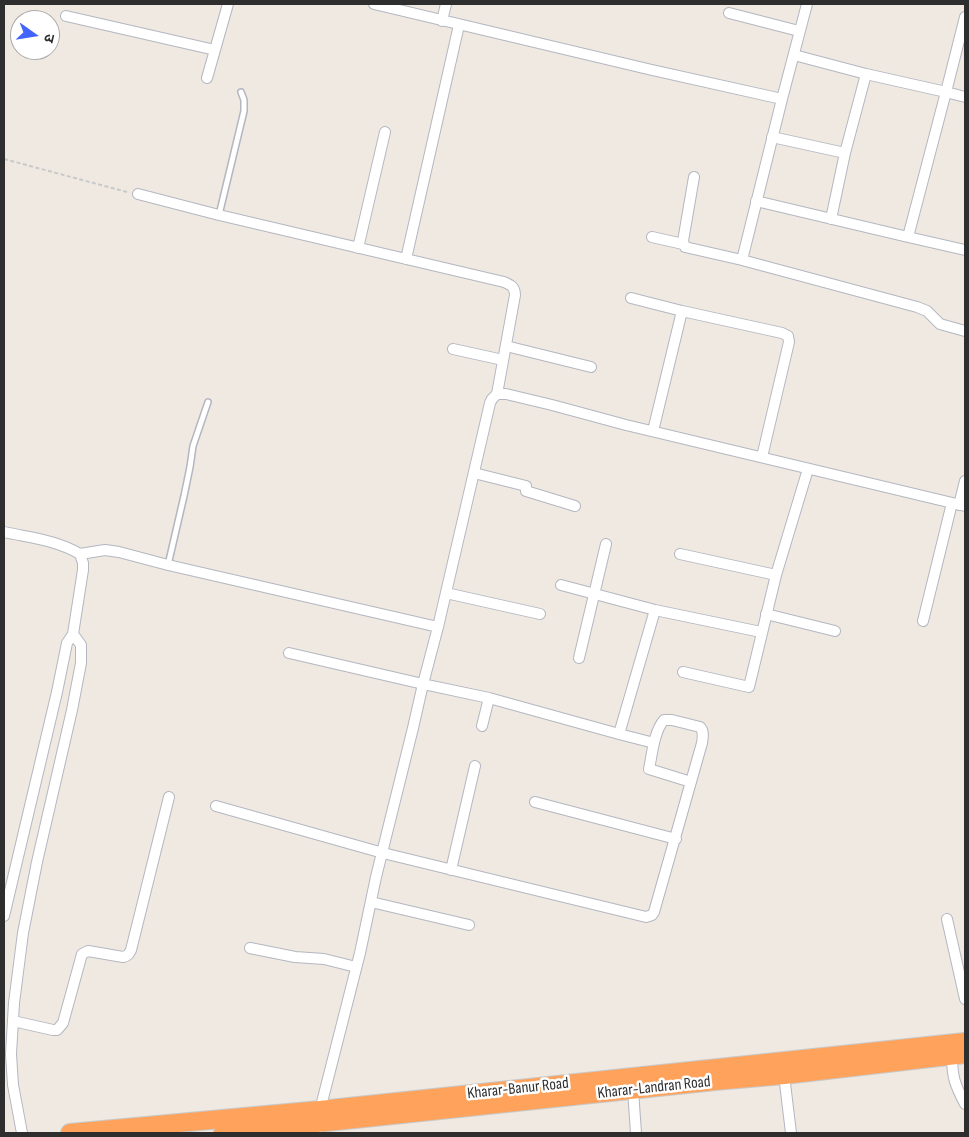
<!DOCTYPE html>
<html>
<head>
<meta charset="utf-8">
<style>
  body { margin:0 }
  #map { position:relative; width:969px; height:1137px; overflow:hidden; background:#efe9e1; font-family:"Sofia Sans Condensed","Noto Sans Devanagari",sans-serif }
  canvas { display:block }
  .frame { position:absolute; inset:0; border:5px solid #2e2e2e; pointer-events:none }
  .north { position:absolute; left:10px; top:10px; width:50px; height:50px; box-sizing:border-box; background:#fff; border:1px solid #ababab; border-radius:50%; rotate:103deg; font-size:14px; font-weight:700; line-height:20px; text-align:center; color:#2e2e2e }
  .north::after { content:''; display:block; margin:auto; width:18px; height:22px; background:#4264fb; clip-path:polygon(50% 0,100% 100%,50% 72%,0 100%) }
</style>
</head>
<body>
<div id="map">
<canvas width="969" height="1137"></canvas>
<div class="frame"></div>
<div class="north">उ</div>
</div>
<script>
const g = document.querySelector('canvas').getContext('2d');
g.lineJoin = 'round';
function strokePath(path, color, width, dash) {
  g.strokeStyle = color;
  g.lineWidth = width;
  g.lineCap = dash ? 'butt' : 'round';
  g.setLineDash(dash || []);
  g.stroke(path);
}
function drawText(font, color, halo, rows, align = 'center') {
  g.font = font + ' "Sofia Sans Condensed",sans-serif';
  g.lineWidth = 5;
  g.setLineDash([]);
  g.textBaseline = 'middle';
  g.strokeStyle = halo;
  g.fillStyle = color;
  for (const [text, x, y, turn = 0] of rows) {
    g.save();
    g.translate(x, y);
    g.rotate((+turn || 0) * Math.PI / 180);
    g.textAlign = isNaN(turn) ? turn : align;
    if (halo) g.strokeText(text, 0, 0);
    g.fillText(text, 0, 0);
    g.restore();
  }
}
const path = new Path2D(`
  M4,159L127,192`);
const lane = new Path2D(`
  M219,215L244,111V100L241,92
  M168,565L184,496L190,467L193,446L208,402`);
const street = new Path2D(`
  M374,4L652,70L782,99L807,4
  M729,13L799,31
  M66,16L215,50
  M965,17L946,92L965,97
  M442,21L446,4
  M794,55L866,74L946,92L908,237L965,250
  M207,78L228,4
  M772,137L845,153L866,74
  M694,177L683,241L685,247L742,260L917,307L927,311L940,324L965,331
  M138,194L219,215L504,282C511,285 515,287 515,295L497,394
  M756,201L908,237
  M831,219L845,153
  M652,237L683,244
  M358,248L385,132
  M406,259L459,25
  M742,260L782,99
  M631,298L682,311L782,333L788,336L789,342L762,457
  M506,346L591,367
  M453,349L503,360
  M653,431L682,311
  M474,473L526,486V491L575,506
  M959,505L965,481
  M4,532C31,538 56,540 80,554L83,563V570L73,634L67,643L57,692L4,916
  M80,554L105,550L119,552L168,565L438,627
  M680,554L776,575
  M561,585L655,610L761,632
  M446,593L540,614
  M766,614L835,631
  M923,621L952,503
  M289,653L423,684L489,698L619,734L654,743
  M579,658L606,544
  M683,672L749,687L776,575L808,469
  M482,726L489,698
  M619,734L655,610
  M535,802L676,839
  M216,806L383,853L646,917L652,915L654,912L702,743C703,737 704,731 700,727L672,720H664C654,731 652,755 649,769L691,782
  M451,870L475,766
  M371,902L469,925
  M947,919L965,999
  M250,948L295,957L324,959L356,967
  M13,1021L53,1030H57L63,1023L82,954L88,951L123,957C128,956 129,954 131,950L169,797
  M952,1056C952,1077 955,1085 965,1104
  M784,1075L791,1133
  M633,1090L636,1133
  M22,1133L13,1085L11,1054L14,1003L23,933L37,862L72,710L81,663V645L73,634
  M317,1133L320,1110L360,953L376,877L413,728L423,684L438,627L490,403L492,399L497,394H506L552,405L626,425L965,506`);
const highway = new Path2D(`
  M70,1133L320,1110L965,1042
  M223,1133L715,1081L784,1075L965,1054`);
const streetNames = [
  ["Kharar-Landran Road",654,1088,-6],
  ["Kharar-Banur Road",518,1089,-6]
];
strokePath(lane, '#b4b7c1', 8);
strokePath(street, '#b4b7c1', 12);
strokePath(highway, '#c9c9c9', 20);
strokePath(path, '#c9c9c9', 2, [4, 2.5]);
strokePath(lane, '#fff', 5);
strokePath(street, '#fff', 10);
strokePath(highway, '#ffa35c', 18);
drawText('16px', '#2e2e2e', '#fff', streetNames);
</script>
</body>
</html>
